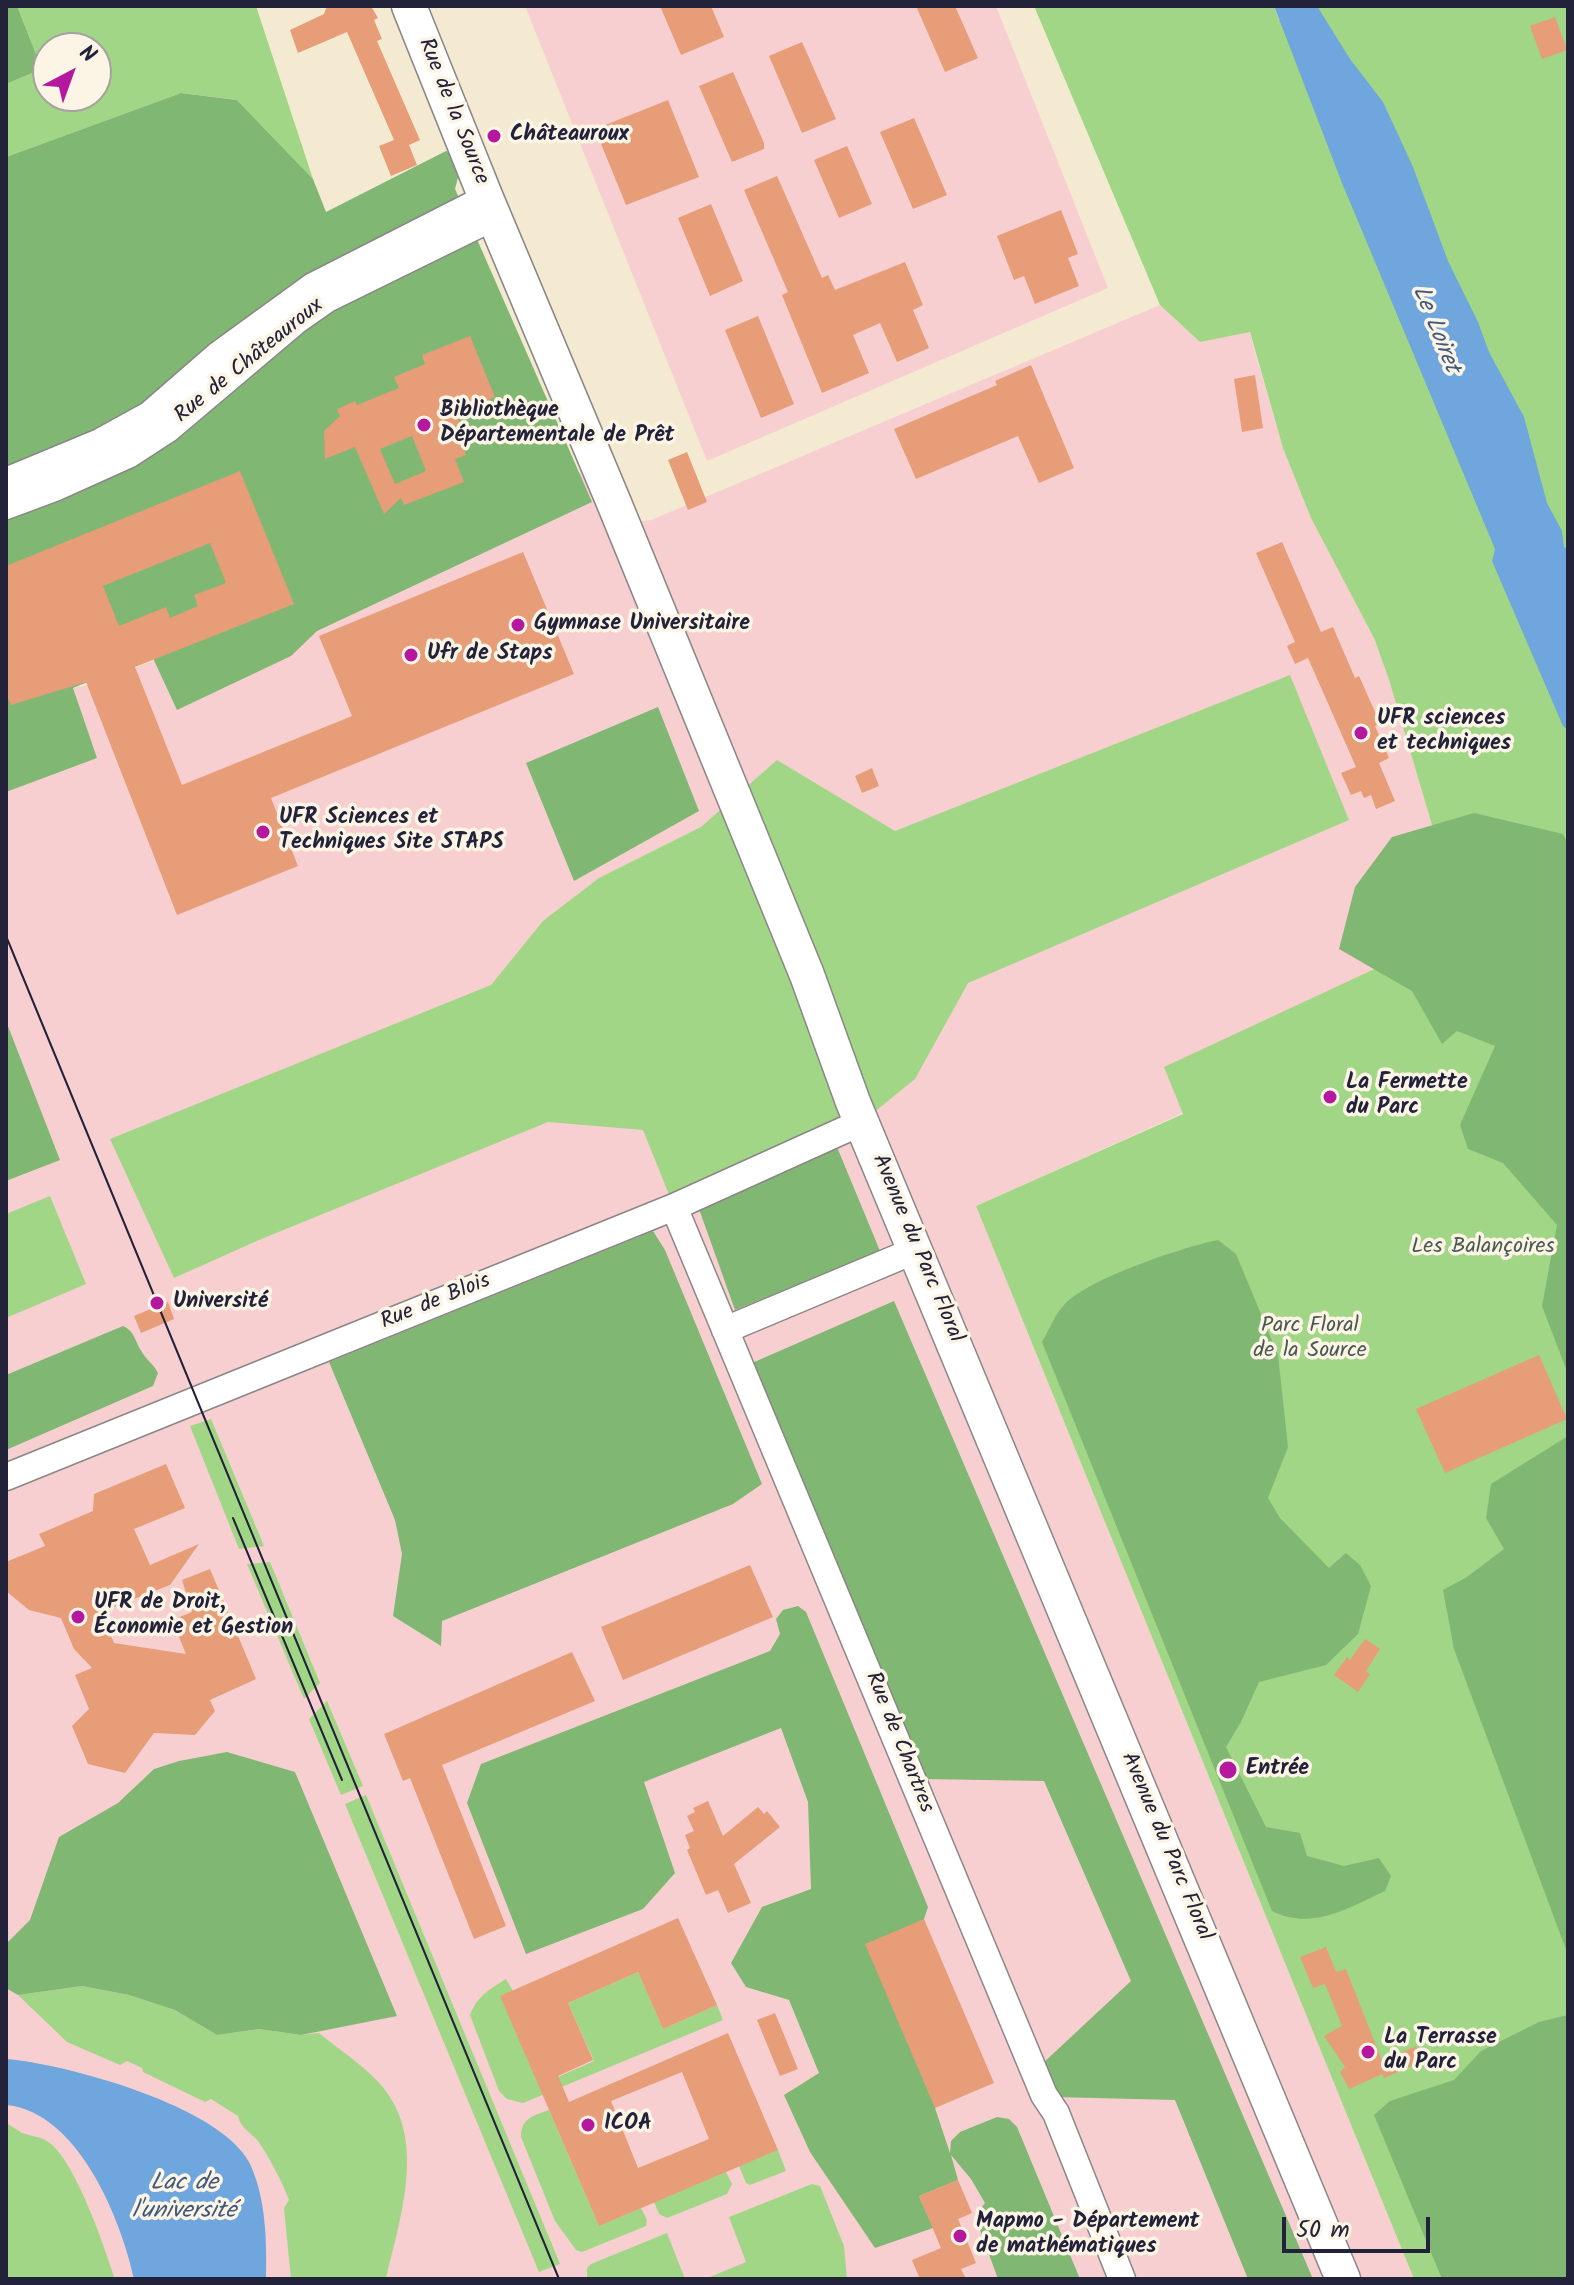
<!DOCTYPE html>
<html>
<head>
<meta charset="utf-8">
<style>
  body { margin:0 }
  #map { position:relative; width:1574px; height:2285px; overflow:hidden; background:#f4ead1; font-family:Kalam,sans-serif }
  canvas { display:block }
  .frame { position:absolute; inset:0; border:8px solid #22223b; pointer-events:none }
  .north { position:absolute; left:32px; top:32px; width:80px; height:80px; box-sizing:border-box; background:#fcf5e5; border:2px solid #a5a1a1; border-radius:50%; rotate:41deg; font-size:22px; font-weight:700; line-height:32px; text-align:center; color:#22223b }
  .north::after { content:''; display:block; margin:auto; width:28px; height:36px; background:#b5179e; clip-path:polygon(50% 0,100% 100%,50% 72%,0 100%) }
  .scale { position:absolute; left:1282px; top:2217px; width:148px; height:36px; box-sizing:border-box; border:4px solid #22223b; border-top:0; padding-left:10px; font-size:24px; line-height:28px; white-space:nowrap; color:#22223b; -webkit-text-stroke:6px #fcf5e5; paint-order:stroke }
</style>
</head>
<body>
<div id="map">
<canvas width="1574" height="2285"></canvas>
<div class="frame"></div>
<div class="north">N</div>
<div class="scale">50 m</div>
</div>
<script>
const g = document.querySelector('canvas').getContext('2d');
g.lineJoin = 'round';
function paint(path, color) {
  g.fillStyle = color;
  g.fill(path, 'evenodd');
}
function strokePath(path, color, width, dash) {
  g.strokeStyle = color;
  g.lineWidth = width;
  g.lineCap = dash ? 'butt' : 'round';
  g.setLineDash(dash || []);
  g.stroke(path);
}
function drawText(font, color, halo, rows, align = 'center') {
  g.font = font + ' Kalam,sans-serif';
  g.lineWidth = 7;
  g.setLineDash([]);
  g.textBaseline = 'middle';
  g.strokeStyle = halo;
  g.fillStyle = color;
  for (const [text, x, y, turn = 0] of rows) {
    g.save();
    g.translate(x, y);
    g.rotate((+turn || 0) * Math.PI / 180);
    g.textAlign = isNaN(turn) ? turn : align;
    if (halo) g.strokeText(text, 0, 0);
    g.fillText(text, 0, 0);
    g.restore();
  }
}
const built = new Path2D(`
  M525,6H996L1108,288L707,461Z
  M1160,305L1200,342L1249,331L1283,447L1374,638L1389,680L1451,889L1454,933L1165,1067L1183,1113L976,1206L1414,2279H6V702L98,683L179,650L571,476L604,465L639,522L651,520Z`);
const green = new Path2D(`
  M17,6H256L313,179L237,100L181,93L6,157V84L42,69ZM48,48H96V96H48Z
  M1034,6H1274L1279,20L1312,6H1568V2279H1414L976,1206L1183,1114L1164,1067L1454,932L1451,889L1389,680L1374,638L1311,518L1283,448L1250,332L1200,342L1160,305Z
  M1290,675L1349,820L968,983L915,1079L862,1122L674,1207L643,1130L548,1122L259,1240L174,1278L110,1139L491,985L543,921L599,878L701,827L777,760L895,831Z
  M50,1196L86,1284L6,1318V1214Z
  M211,1419L264,1546L239,1549L190,1426Z
  M270,1562L320,1683L304,1699L247,1564Z
  M327,1701L363,1786L341,1795L309,1719Z
  M366,1795L560,2264L539,2272L345,1804Z
  M638,1972L663,2029L717,2005L723,2020L523,2103L507,2099L499,2091L470,2015C477,1996 490,1989 506,1979L513,1991L540,2085L594,2061L568,2003Z
  M82,1986L129,1995L175,2010L217,2035L259,2029L301,2035L319,2033C344,2054 379,2074 394,2104C422,2156 398,2226 386,2279H291L284,2208L289,2200C284,2185 268,2155 258,2141C251,2133 240,2127 238,2116L211,2099L205,2102L143,2072L142,2068L127,2061L120,2065L67,2042L18,1995Z
  M549,2110L599,2226L641,2208L647,2220L646,2226L582,2252L576,2250L555,2221L521,2137C521,2118 533,2116 549,2110Z
  M6,2123C12,2126 17,2130 22,2133C33,2137 42,2136 51,2144C77,2166 104,2246 115,2279H6Z
  M778,2150L786,2171L750,2185L746,2183L739,2166Z
  M726,2172L732,2184L727,2194L667,2218L659,2214L654,2202Z
  M812,2184L820,2186L844,2246L847,2279H705L746,2262L729,2217Z
  M667,2233L685,2279H587V2268L591,2264Z`);
const forest = new Path2D(`
  M6,6H17L42,69L6,84Z
  M181,93L237,100L313,179L326,212L446,151L456,154L460,170L455,189L592,502L317,631L291,656L177,710L152,656L73,688L97,758L6,792V157Z
  M658,707L699,811L574,881L526,763Z
  M1474,813L1563,834L1568,845V1374L1542,1306L1557,1225L1503,1163L1468,1149L1460,1125L1495,1046L1457,1031L1442,1044L1412,991L1339,949L1355,887L1392,837Z
  M6,1021L60,1160L6,1181Z
  M837,1147L880,1251L735,1310L699,1209Z
  M653,1231L665,1250L762,1484L733,1504L442,1621L441,1646L393,1616L402,1554L395,1520L329,1362Z
  M1218,1240L1236,1254L1278,1355L1288,1447L1268,1498L1280,1518L1329,1568L1346,1553L1360,1565L1371,1586L1358,1634L1326,1665L1259,1682L1241,1722L1226,1747L1266,1827L1300,1833L1307,1856L1344,1866L1379,1858L1391,1876L1385,1891C1348,1908 1312,1931 1272,1911L1042,1342C1049,1331 1055,1314 1064,1305C1087,1279 1183,1247 1218,1240Z
  M894,1301L1313,2279H1248L1175,2100L1054,2097L1041,2065L1131,1981L1044,1781L922,1779L752,1363Z
  M123,1326C135,1331 135,1342 142,1352C147,1361 152,1362 158,1373L153,1386L6,1450V1375Z
  M1568,1436V1955L1454,1649L1443,1590L1467,1577L1504,1549L1486,1518L1491,1484Z
  M798,1606L806,1612L928,1907L924,1919L935,2108L950,2153L951,2141L960,2132L997,2117L1009,2119L1017,2127L1080,2279H998L975,2216L985,2203L971,2179L951,2155L958,2180L919,2196L933,2228L875,2248L810,2152L784,2095L819,2073L789,2000L746,1987L731,1963L762,1907L811,1889L808,1802L781,1728L644,1782L675,1873L643,1909L526,1954L467,1803L481,1764L770,1651L780,1634L776,1619L783,1610Z
  M227,1752L295,1772L397,2016L301,2035L259,2029L217,2035L175,2010L129,1995L82,1986L18,1995L6,1988V1944L30,1920L59,1837L118,1803L154,1769L179,1761Z
  M1568,2015V2279H1442L1374,2115L1390,2101L1454,2080L1481,2051L1539,2022Z`);
const water = new Path2D(`
  M1274,6H1317L1350,59L1383,102L1413,167L1448,261L1478,322L1489,352L1524,417L1547,503L1562,531L1564,547L1568,549V730L1563,726L1492,561L1495,549L1342,183Z
  M6,2059C66,2064 222,2106 250,2164C266,2198 267,2242 266,2279H134C121,2218 77,2111 6,2105Z`);
const building = new Path2D(`
  M327,6H371L378,18L374,20L382,39L377,41L420,140L409,145L417,165L391,176L379,146L394,140L347,32L298,53L290,30L324,14Z
  M660,6H711L724,37L681,55Z
  M916,6H955L978,58L945,72Z
  M1555,17L1567,50L1542,59L1530,26Z
  M802,42L836,119L802,133L769,56Z
  M733,72L764,143V149L732,162L699,86Z
  M668,100L699,177L626,205L595,129Z
  M914,118L947,195L913,209L880,132Z
  M847,146L872,204L839,218L814,160Z
  M777,176L822,278L828,275L835,290L905,262L923,305L913,310L929,348L897,362L880,323L853,335L869,373L822,393L782,295L788,292L744,190Z
  M711,204L743,281L710,296L678,218Z
  M1061,210L1078,254L1068,258L1079,286L1035,304L1024,276L1014,280L997,236Z
  M758,316L794,404L761,418L725,330Z
  M470,336L495,397L456,414L460,424L455,426L466,455L455,459L464,482L404,505L401,498L384,514L355,447L325,459L324,431L340,416L337,409L355,401L357,405L399,388L394,377L425,364L422,355ZM412,436L426,471L395,484L380,449Z
  M1031,365L1074,468L1039,483L1018,436L916,479L894,429L997,385L995,381Z
  M1255,375L1263,428L1242,432L1234,379Z
  M687,452L707,502L688,510L668,460Z
  M240,471L294,604L135,667L182,785L352,716L319,636L523,552L574,674L271,798L298,866L177,915L86,682L11,705L6,694V566ZM210,543L226,583L194,595L198,606L170,618L166,607L119,626L103,586Z
  M1282,542L1321,632L1333,627L1355,678L1359,676L1380,723L1375,726L1389,758L1379,763L1395,801L1376,809L1371,795L1364,798L1361,791L1351,795L1341,773L1356,767L1308,658L1295,664L1287,646L1295,642L1256,553Z
  M872,768L879,786L862,793L855,776Z
  M168,1302L174,1319L141,1333L134,1316Z
  M1539,1355L1567,1419L1445,1473L1416,1409Z
  M166,1464L185,1508L134,1529L150,1565L199,1544L170,1585L101,1612L114,1643L186,1654L172,1620L192,1612L182,1580L210,1569L256,1679L210,1700L215,1711L195,1735L154,1733L125,1773L88,1764L72,1726L89,1709L75,1675L92,1668L74,1649L61,1618L29,1610L6,1591V1562L45,1546L39,1534L93,1511L94,1494Z
  M750,1565L773,1617L623,1680L601,1627Z
  M1365,1639L1380,1649L1366,1671L1370,1674L1358,1692L1334,1675L1347,1657L1350,1660Z
  M572,1652L595,1701L442,1765L506,1926L474,1939L410,1778L403,1781L384,1734Z
  M708,1801L723,1836L758,1807L764,1814L767,1811L780,1827L734,1864L751,1903L728,1913L718,1890L706,1895L687,1850L690,1848L685,1835L694,1831L687,1816L695,1812L693,1808Z
  M678,1918L717,2005L663,2029L638,1972L568,2003L593,2060L558,2076L569,2102L728,2033L778,2150L599,2226L500,1996ZM682,2072L709,2139L638,2168L611,2101Z
  M924,1919L994,2083L935,2108L865,1944Z
  M1326,1947L1336,1972L1346,1969L1382,2061L1416,2046L1423,2061L1384,2078L1382,2074L1349,2089L1340,2072L1345,2067L1324,2036L1342,2026L1325,1984L1313,1988L1300,1957Z
  M775,2013L798,2069L780,2076L757,2020Z
  M958,2180L972,2213L958,2219L976,2263L961,2269L966,2279H920L912,2260L941,2248L919,2196Z`);
const minor = new Path2D(`
  M6,481L100,442L149,415L218,355L313,286L486,198
  M6,506L57,487L128,455L168,429L297,320L327,299L494,217
  M674,1207L1044,2095L1056,2113L1122,2279
  M725,1330L916,1250
  M6,1477L674,1207L862,1122`);
const major = new Path2D(`
  M409,6L486,198L614,503L807,975L853,1102L1343,2279`);
const tram = new Path2D(`
  M6,936L559,2279
  M233,1518L342,1780`);
const markers = [
  [494,136,8,"#b5179e"],
  [424,425,8,"#b5179e"],
  [518,625,8,"#b5179e"],
  [411,655,8,"#b5179e"],
  [1361,733,8,"#b5179e"],
  [263,832,8,"#b5179e"],
  [1330,1097,8,"#b5179e"],
  [157,1303,8,"#b5179e"],
  [78,1617,8,"#b5179e"],
  [1228,1770,10,"#b5179e"],
  [1368,2052,8,"#b5179e"],
  [588,2125,8,"#b5179e"],
  [960,2236,8,"#b5179e"]
];
const streetNames = [
  ["Rue de la Source",452,112,68],
  ["Rue de Châteauroux",250,362,-39],
  ["Avenue du Parc Floral",916,1249,67],
  ["Rue de Blois",436,1303,-22],
  ["Rue de Chartres",898,1743,68],
  ["Avenue du Parc Floral",1165,1847,67]
];
const poiNames = [
  ["Châteauroux",510,136],
  ["Bibliothèque",440,412],
  ["Départementale de Prêt",440,437],
  ["Gymnase Universitaire",534,625],
  ["Ufr de Staps",427,655],
  ["UFR sciences",1377,720],
  ["et techniques",1377,745],
  ["UFR Sciences et",279,819],
  ["Techniques Site STAPS",279,844],
  ["La Fermette",1346,1084],
  ["du Parc",1346,1109],
  ["Université",173,1303],
  ["UFR de Droit,",94,1604],
  ["Économie et Gestion",94,1629],
  ["Entrée",1246,1770],
  ["La Terrasse",1384,2039],
  ["du Parc",1384,2064],
  ["ICOA",604,2125],
  ["Mapmo - Département",976,2223],
  ["de mathématiques",976,2248]
];
const parkNames = [
  ["Les Balançoires",1483,1248],
  ["Parc Floral",1310,1327],
  ["de la Source",1310,1352]
];
const waterNames = [
  ["Le Loiret",1434,330,68],
  ["Lac de",184,2185],
  ["l'université",184,2213]
];
paint(built, '#f7cfd1');
paint(green, '#a1d686');
paint(forest, '#80b773');
paint(water, '#6ea6dd');
paint(building, '#e69d78');
strokePath(minor, '#8b8686', 29);
strokePath(major, '#8b8686', 37);
strokePath(minor, '#fff', 26);
strokePath(major, '#fff', 34);
strokePath(tram, '#22223b', 2);
for (const [x, y, r, color] of markers) {
  const dot = new Path2D();
  dot.arc(x, y, r, 0, 2 * Math.PI);
  g.fillStyle = color;
  g.fill(dot);
  strokePath(dot, '#fcf5e5', 3);
}
drawText('22px', '#22223b', '#fcf5e5', streetNames);
drawText('bold 22px', '#22223b', '#fcf5e5', poiNames, 'left');
drawText('22px', '#485852', '#fcf5e5', parkNames);
drawText('italic 24px', '#40577c', '#fcf5e5', waterNames);
</script>
</body>
</html>
